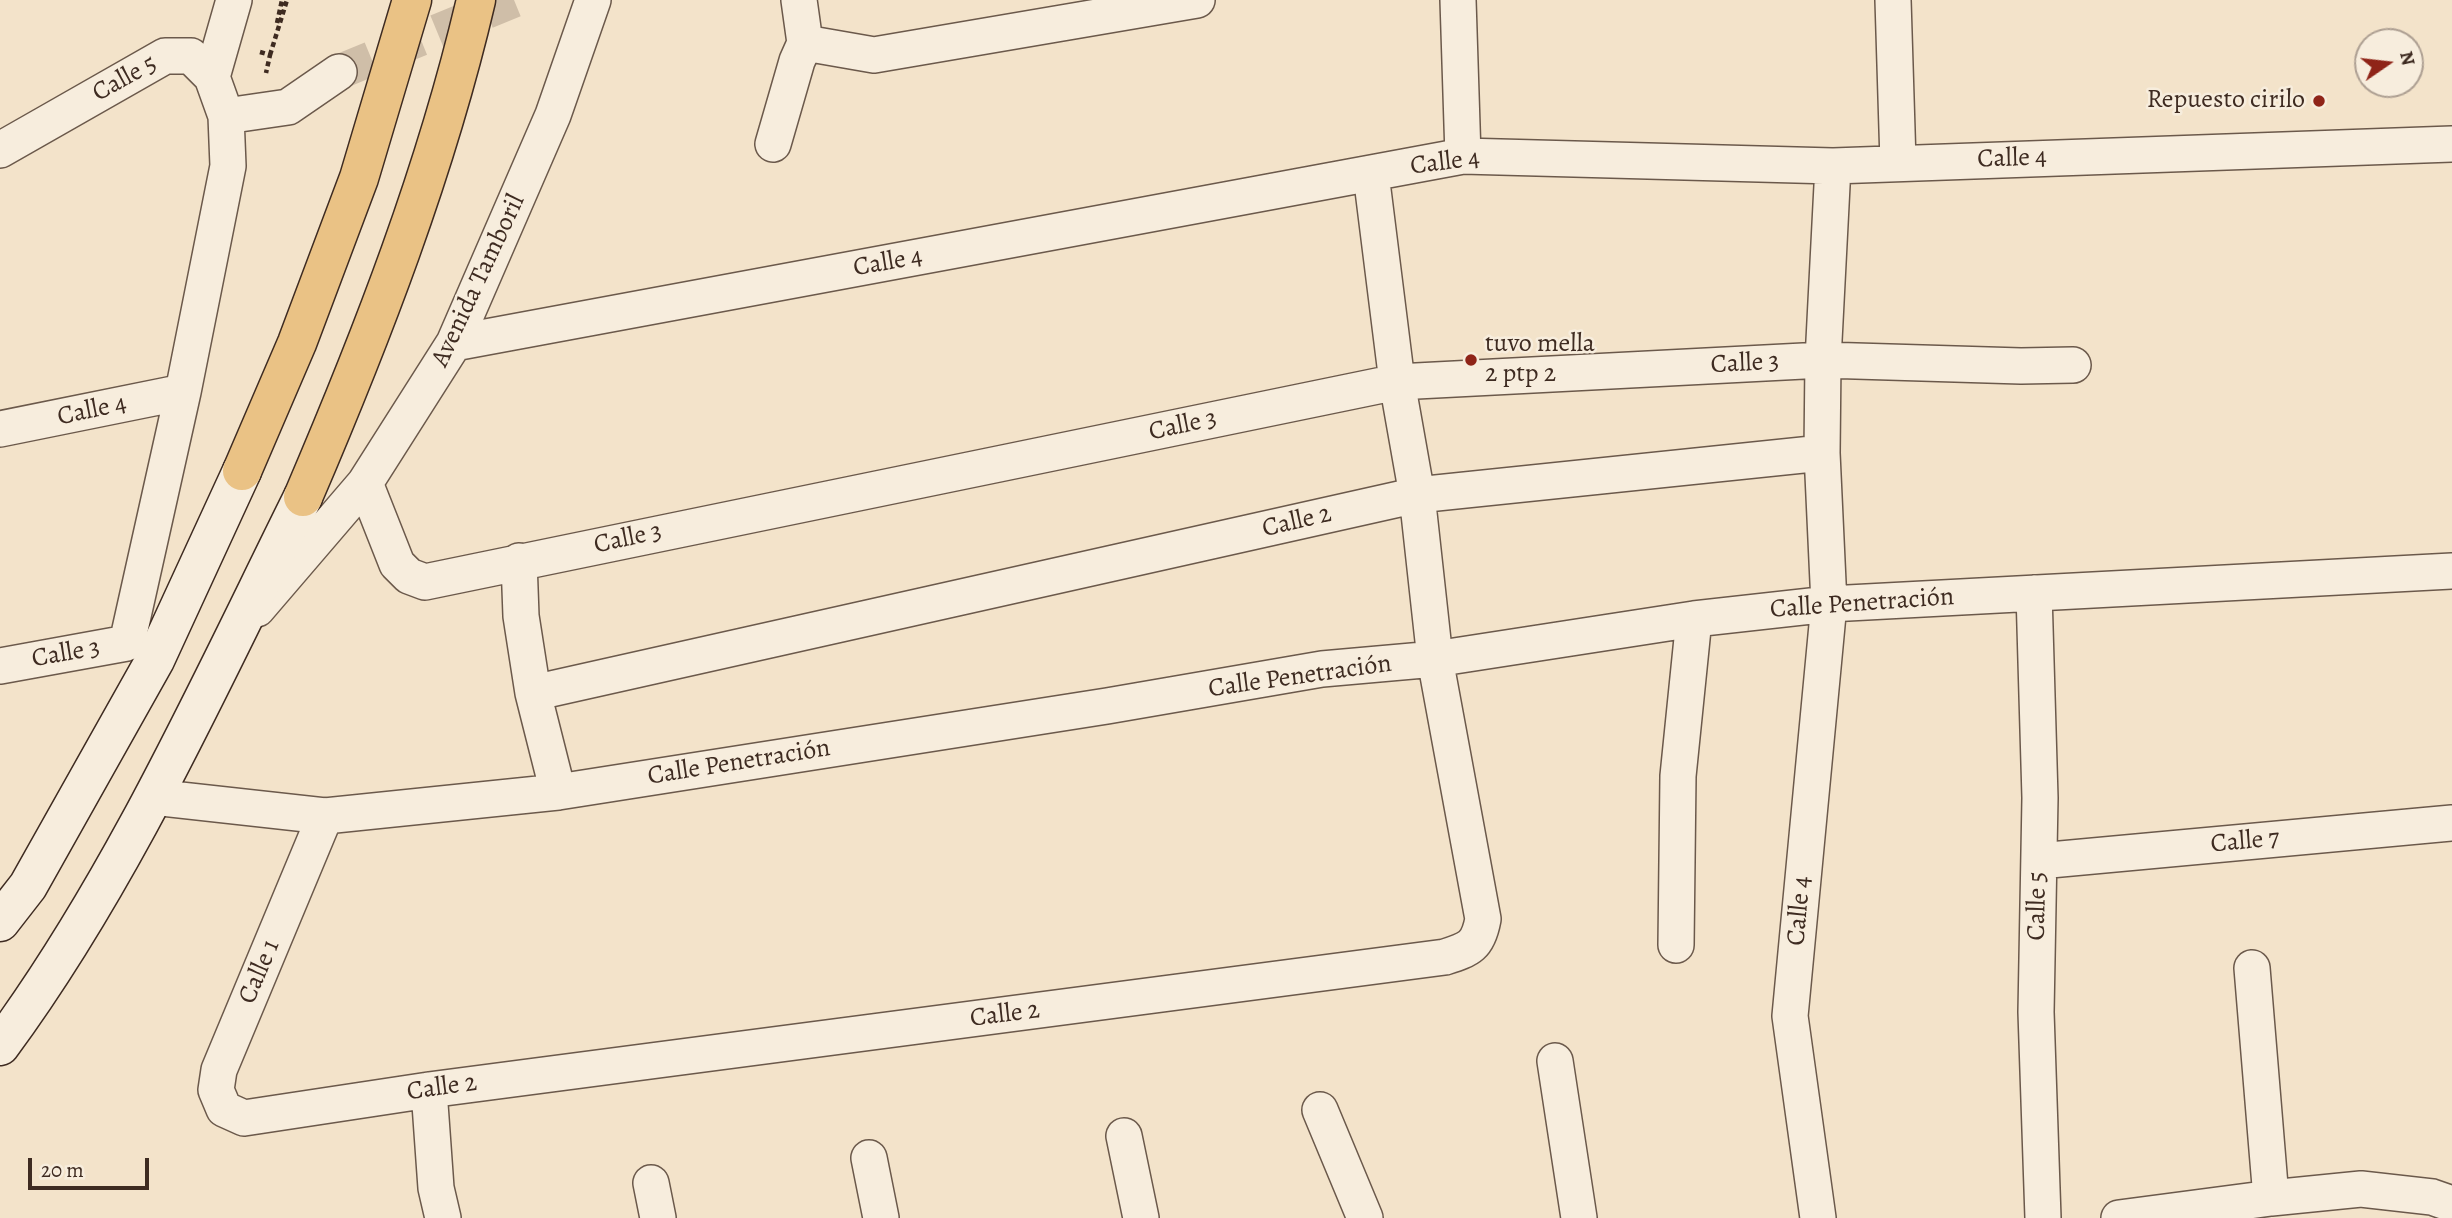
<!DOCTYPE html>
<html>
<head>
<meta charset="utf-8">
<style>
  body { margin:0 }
  #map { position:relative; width:2452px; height:1218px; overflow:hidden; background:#f3e3ca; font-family:Alegreya,serif }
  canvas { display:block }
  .north { position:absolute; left:2354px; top:28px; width:70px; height:70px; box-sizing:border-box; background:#f7eddd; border:2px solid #ad9f92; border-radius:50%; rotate:76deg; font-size:19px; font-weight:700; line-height:28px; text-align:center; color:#3e2b21 }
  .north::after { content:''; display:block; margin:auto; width:24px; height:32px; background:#8f2418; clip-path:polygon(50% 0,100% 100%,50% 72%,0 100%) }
  .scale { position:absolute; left:28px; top:1158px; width:121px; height:32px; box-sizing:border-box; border:4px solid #3e2b21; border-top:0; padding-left:9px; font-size:21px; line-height:24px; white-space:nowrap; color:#3e2b21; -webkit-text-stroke:5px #f7eddd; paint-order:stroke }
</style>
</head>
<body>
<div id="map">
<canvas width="2452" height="1218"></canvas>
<div class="north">N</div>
<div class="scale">20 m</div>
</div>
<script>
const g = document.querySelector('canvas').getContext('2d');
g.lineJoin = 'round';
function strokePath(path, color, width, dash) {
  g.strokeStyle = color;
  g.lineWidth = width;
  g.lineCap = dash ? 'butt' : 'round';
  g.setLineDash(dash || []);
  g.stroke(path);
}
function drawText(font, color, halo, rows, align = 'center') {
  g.font = font + ' Alegreya,serif';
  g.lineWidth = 5;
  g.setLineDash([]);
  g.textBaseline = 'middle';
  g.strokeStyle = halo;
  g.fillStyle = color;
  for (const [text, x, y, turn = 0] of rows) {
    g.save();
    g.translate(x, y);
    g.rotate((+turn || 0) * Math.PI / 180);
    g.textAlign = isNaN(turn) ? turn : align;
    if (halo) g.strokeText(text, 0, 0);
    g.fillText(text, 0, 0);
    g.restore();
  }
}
const streetTunnel = new Path2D(`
  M339,72L514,0`);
const path = new Path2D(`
  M277,23L282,0
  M260,52L270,55L266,73
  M270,55L287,0`);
const street = new Path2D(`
  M799,0L805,43L874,55L1197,0
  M1458,0L1463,156
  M1893,0L1898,162
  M212,77L234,0
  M226,116L288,107L339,72
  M773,144L797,61L805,43
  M0,150L165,56H191L212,77L226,116L228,166L183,392L127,643L0,666
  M454,343L1463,156L1833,166L2452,144
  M0,429L183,392
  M365,483L397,564L409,576L425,582L1397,382L1823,360L2021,366L2073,365
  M519,561L521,616L533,693L558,792
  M2034,593L2040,798L2036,1012L2043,1218
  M257,609L365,483L454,343L553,115L593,0
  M533,693L1417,495L1822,453
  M153,797L325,816L558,792L1107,706L1322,669L1435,659L1694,619L1829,604L2452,571
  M325,816L219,1070L216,1090L224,1109L244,1118L429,1090L1445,957C1470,949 1478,946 1483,919L1435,659L1417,495L1397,382L1371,174
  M2039,861L2452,823
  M1676,945L1678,776L1694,619
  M2252,968L2271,1198
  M1555,1061L1579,1218
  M429,1090L436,1188L443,1218
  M1320,1110L1365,1218
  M1124,1136L1141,1218
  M869,1158L881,1218
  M651,1183L658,1218
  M1818,1218L1790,1016L1829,604L1822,453L1823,360L1833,166
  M2119,1218L2271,1198L2361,1189L2432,1197L2452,1204`);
const secondary = new Path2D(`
  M0,922L28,886L155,660L242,471
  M0,1046C122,881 212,680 303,497`);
const highway = new Path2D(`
  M242,471L297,343L359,178L412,0
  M303,497C372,336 436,171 476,0`);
const markers = [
  [2319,101,7,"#8f2418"],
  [1471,360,7,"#8f2418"]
];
const streetNames = [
  ["Calle 5",125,79,-29],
  ["Calle 4",2012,159,-2],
  ["Calle 4",1445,163,-7],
  ["Calle 4",888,263,-10],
  ["Avenida Tamboril",479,281,-65],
  ["Calle 3",1745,364,-3],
  ["Calle 4",92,411,-12],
  ["Calle 3",1183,426,-12],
  ["Calle 2",1297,522,-13],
  ["Calle 3",628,539,-12],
  ["Calle Penetración",1862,604,-4],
  ["Calle 3",66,654,-10],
  ["Calle Penetración",1300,677,-8],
  ["Calle Penetración",739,763,-9],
  ["Calle 7",2245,842,-5],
  ["Calle 5",2038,906,-89],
  ["Calle 4",1800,911,-85],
  ["Calle 1",260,972,-67],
  ["Calle 2",1005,1015,-7],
  ["Calle 2",442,1088,-8]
];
const poiNames = [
  ["Repuesto cirilo",2305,101],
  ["tuvo mella",1485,345,"left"],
  ["2 ptp 2",1485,375,"left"]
];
strokePath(streetTunnel, '#cfbea8', 35, [35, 18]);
strokePath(street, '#6b594b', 38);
strokePath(secondary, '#3e2b21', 41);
strokePath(highway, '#3e2b21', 41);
strokePath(path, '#3e2b21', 4.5, [5, 3.5]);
strokePath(street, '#f7eddd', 35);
strokePath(secondary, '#f7eddd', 38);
strokePath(highway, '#eac285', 38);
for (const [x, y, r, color] of markers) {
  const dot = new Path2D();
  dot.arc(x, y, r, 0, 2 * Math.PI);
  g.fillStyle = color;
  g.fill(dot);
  strokePath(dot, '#f7eddd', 2.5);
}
drawText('26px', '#3e2b21', '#f7eddd', streetNames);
drawText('26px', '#3e2b21', '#f7eddd', poiNames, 'right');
</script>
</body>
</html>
